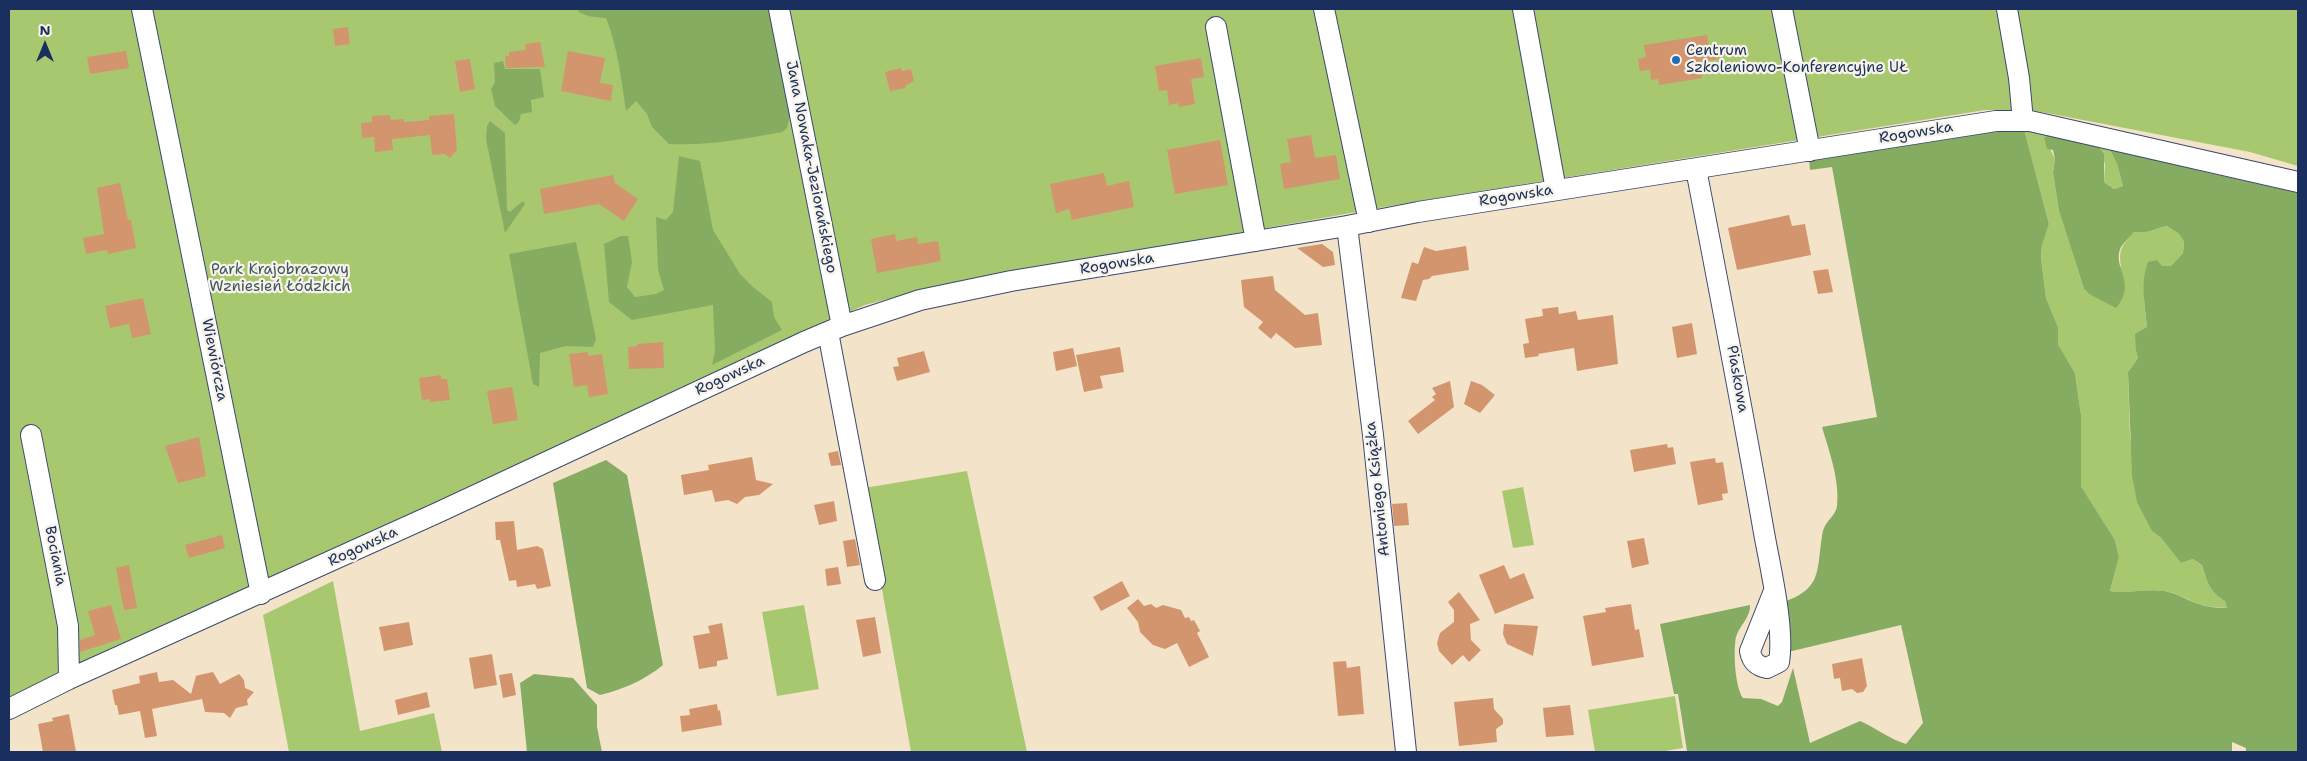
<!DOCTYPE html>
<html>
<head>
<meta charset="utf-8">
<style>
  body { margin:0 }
  #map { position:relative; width:2307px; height:761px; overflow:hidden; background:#f3e3c9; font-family:"Shantell Sans",sans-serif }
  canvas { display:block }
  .frame { position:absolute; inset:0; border:10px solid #1b2f5e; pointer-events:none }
  .north { position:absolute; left:20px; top:20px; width:50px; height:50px; -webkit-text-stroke:4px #f7f3e8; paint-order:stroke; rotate:0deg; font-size:14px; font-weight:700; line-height:20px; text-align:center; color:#1b2f5e }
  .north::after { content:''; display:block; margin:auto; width:18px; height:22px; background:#1b2f5e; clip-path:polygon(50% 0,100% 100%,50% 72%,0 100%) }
</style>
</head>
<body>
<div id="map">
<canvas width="2307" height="761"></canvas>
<div class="frame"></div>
<div class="north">N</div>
</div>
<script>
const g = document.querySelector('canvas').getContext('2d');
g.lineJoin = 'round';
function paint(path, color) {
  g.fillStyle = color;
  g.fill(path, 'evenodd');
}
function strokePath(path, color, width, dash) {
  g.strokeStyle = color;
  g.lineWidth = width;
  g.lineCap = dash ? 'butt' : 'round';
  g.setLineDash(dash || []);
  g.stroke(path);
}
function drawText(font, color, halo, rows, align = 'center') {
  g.font = font + ' "Shantell Sans",sans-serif';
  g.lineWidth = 4.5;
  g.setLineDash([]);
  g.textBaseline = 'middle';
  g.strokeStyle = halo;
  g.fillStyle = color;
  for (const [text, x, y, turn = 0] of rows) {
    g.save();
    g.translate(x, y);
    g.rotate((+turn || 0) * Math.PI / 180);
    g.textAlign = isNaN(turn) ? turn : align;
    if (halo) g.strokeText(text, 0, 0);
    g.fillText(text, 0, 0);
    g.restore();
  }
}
const green = new Path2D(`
  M9,9H2298V166L2250,152L2031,110H1985L1407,203L933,287L865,305L695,381L9,703Z
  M2024,129L2054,134L2044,137L2055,159L2053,173L2059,211L2084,289L2089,294L2121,266C2118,249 2123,244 2134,232C2151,234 2151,229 2167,226L2179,234L2184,242L2183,253L2171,266H2162L2144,301L2147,327L2136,351L2138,358L2128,372L2130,438L2152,531L2161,538L2181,563L2193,559L2202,565C2207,581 2209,592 2225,601L2227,608C2217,607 2205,607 2196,603C2185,598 2177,593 2164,591C2145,588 2129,594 2110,591L2119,557L2115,540L2081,486V415L2075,373L2058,344V327L2046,298L2041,257L2042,244L2049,224Z
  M2097,145L2108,146L2117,164L2123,186L2114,189L2104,182L2105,164Z
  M967,471L1027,752H911L864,488Z
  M1523,487L1534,545L1513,548L1502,491Z
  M333,581L360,731L434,713L442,752H289L263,615Z
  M804,605L819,689L777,696L762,612Z
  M1675,696L1683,748L1659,752H1595L1588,710Z`);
const forest = new Path2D(`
  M576,9H633V10L773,9L792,108L787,128L782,132C744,139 708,146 669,144L652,127L647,114L636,101L626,111C621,79 618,48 606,18C595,17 583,17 576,9Z
  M503,61L505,69H540L544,97L531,100L532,112L521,114L519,122L515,125L495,106L491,89L495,82L494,63Z
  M490,121L505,133L507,210L510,212L523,201L525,204L505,233L486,139L487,126Z
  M2024,129L2049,224L2042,245L2041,257L2046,298L2058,327V344L2075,373L2081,415V486L2115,540L2119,557L2110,591C2128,594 2146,588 2164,591C2177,593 2185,599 2196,603C2205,607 2218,608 2227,608L2225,601C2209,592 2207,581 2202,565L2193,559L2181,563L2161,538L2152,531L2137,502L2132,475L2128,372L2138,358L2136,351L2135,334L2147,327C2145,306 2140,282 2148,262L2157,260L2162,266H2171L2183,253L2184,242L2179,234L2167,226C2151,229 2151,234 2134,232C2130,237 2124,242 2121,247C2111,267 2138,283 2116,308L2089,294L2084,289L2059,211L2053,173L2055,159L2053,150L2047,149L2044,137L2054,134L2097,145L2104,154V182L2114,189L2123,186L2117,164L2108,146L2112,145L2192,169L2298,193V752H2246V748L2232,742V752H1684L1687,751L1678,694H1674L1660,624L1750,605C1751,617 1739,626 1736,637C1733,651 1735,687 1743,698L1761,699L1778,706L1782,702L1793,668L1810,743L1860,721C1876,728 1889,739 1906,744L1923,723L1901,625L1788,652L1784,602C1818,589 1817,577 1821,543C1822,539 1822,532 1824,528C1827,520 1836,515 1837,506C1840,480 1829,451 1822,427L1877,417L1832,167L1810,170L1809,159L1967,133Z
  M679,156L700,161L713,230L740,274L753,287L772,302L774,317L782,330L712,365L715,351L713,305L632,320L609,302L604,244L621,236H628L632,262L627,287L635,297L656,294L664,290L658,270L656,217L666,220L673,212Z
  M576,242L596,339L593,347L566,346L540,353L539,387L533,384L509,254Z
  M606,460L627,475L663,665C643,681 624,689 600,695L587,688L553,483Z
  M534,674L573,678L597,705V727L602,752H527L520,683Z`);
const building = new Path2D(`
  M348,27L350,44L335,46L333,29Z
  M1707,35L1709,47L1717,45L1719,59L1707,61L1709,72L1702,73V78L1659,85L1658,79L1651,80L1650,70L1640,71L1638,59L1646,57L1644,45Z
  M540,42L545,67L506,68L505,56H509V52L526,50L525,44Z
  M126,51L129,68L90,74L87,57Z
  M568,51L605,58L600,83L613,85L611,101L561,91Z
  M1201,58L1204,77L1191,79L1195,104L1179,107L1178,103L1169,105L1167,90L1159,91L1155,66Z
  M470,59L475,89L460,92L455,61Z
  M901,68L902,71L911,69L914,81L905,86L906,88L890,91L885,72Z
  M454,114L457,150L450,158L445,154L432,155L430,135L392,139L393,150L375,152L374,137L362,138L361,123L372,122V116L390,115L391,120L404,119V122L429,120V116Z
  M1311,135L1315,158L1336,155L1340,179L1284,189L1280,164L1291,162L1287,139Z
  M1220,140L1228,185L1175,194L1167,150Z
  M1104,173L1107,186L1129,181L1134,207L1072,220L1069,209L1056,213L1050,184Z
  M613,175L615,183L638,199L624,221L599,204L544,214L540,189Z
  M120,183L128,220H131L136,248L108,254L107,250L86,254L83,238L104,234L97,188Z
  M1789,215L1792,226L1805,224L1811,255L1737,270L1728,228Z
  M895,234L896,241L917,237L918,244L938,241L941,261L877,273L871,239Z
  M1322,244L1333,252L1335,265L1323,267L1297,248Z
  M1466,246L1469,270L1432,276L1429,279L1423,280L1416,301L1401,298L1412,262L1418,264L1424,247L1436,251Z
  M1828,269L1833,292L1818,294L1813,271Z
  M1273,276L1275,290L1305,315L1318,313L1322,345L1295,348L1276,333L1271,339L1258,328L1263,322L1244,307L1241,280Z
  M143,298L151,334L132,338L129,324L110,328L105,306Z
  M1558,307L1559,314L1576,311L1578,320L1613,315L1618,364L1577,371L1574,348L1538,354L1539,356L1525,358L1523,344L1529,343L1525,319L1543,316L1542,309Z
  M1692,323L1697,354L1677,358L1672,327Z
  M663,342L664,368L629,369L628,347L637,346V344Z
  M1120,347L1124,372L1100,376L1103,388L1084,392L1076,355Z
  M1073,348L1077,366L1056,371L1053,352Z
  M924,351L930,372L897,381L893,367L899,366L897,358Z
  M588,352V356L602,354L608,394L589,397L587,385L574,387L569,354Z
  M441,375V379H447L450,400L430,402V399L422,400L419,378Z
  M1450,381L1454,407L1418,434L1408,421L1435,400L1432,397L1436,394L1432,388Z
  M1471,381L1482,385L1495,395L1480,413L1464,404Z
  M512,387L518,420L493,424L487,391Z
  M199,437L206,476L178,483L165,446Z
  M1667,444L1668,448L1673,447L1676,464L1634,472L1630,450Z
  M838,451L841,465L831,466L828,453Z
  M752,457L756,480L773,484L759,495L745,497L737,504L728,500L715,502L712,490L684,495L681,475L709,470L708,465Z
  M1715,458L1716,463L1723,462L1728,493L1722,494L1723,500L1698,505L1690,462Z
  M834,501L837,521L819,525L814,505Z
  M1407,503L1409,525L1394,526L1392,504Z
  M514,521L517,550L537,546L543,549L551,586L537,589L535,584L517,587L516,580L509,581L500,540H496L495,522Z
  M222,535L225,548L189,558L185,545Z
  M1644,538L1649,564L1632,568L1627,541Z
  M855,539L860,565L847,567L843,541Z
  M129,565L137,608L124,610L116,568Z
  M1504,565L1510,579L1524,573L1534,598L1495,614L1479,575Z
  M838,567L841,584L827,586L825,569Z
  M1122,581L1130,596L1101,611L1093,597Z
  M1459,592L1480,620L1470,624L1471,640L1481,650L1469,662L1463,655L1452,665L1439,651L1437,643L1440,633L1454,622V610L1448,602Z
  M1138,599L1144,606L1151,604L1156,608L1163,605L1181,610L1185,618L1189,617L1191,621L1194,620L1200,631L1197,633L1209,657L1189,667L1177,643L1165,649L1153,645L1140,632L1138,622L1127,608Z
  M1631,604L1635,630L1639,629L1644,657L1592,666L1583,616L1606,612L1605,608Z
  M111,605L121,639L80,652V640L95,635L88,611Z
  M875,617L881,653L863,657L856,620Z
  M409,622L413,645L384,651L379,627Z
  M722,623L728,659L717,661V666L699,669L693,636L710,633L708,626Z
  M1504,624L1538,626L1533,656L1507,644L1503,634Z
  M492,654L497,685L474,689L469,658Z
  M1862,658L1867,686L1863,692L1857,693L1852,689L1842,691L1840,678L1834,679L1832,664Z
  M1346,661L1347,668L1360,666L1364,714L1338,716L1333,662Z
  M157,672L159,682L173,680L191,694L196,676L199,675L213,672L220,684L239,674L244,680L245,688L254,692L247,700L248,705L236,708L230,718L224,713L205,712L202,699L152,709L157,736L145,738L140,711L119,715L117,705H115L112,690L140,683L139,676Z
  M512,673L516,695L503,698L499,675Z
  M427,692L430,707L398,715L395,700Z
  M1493,698L1494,709L1503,719V724L1496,729L1497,742L1459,746L1454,702Z
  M717,704L718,711L720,710L722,725L682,732L680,716L690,715L689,709Z
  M1570,705L1574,735L1546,737L1543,708Z
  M69,714L76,752H43L38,724L53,721L52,718Z`);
const minor = new Path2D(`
  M142,9L261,594
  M779,9L842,326
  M1324,9L1369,222
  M1523,9L1556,190
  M1782,9L1810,151
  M2007,9L2019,78L2023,121
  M1216,27L1256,241
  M1696,169C1719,288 1742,407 1763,527C1769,563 1785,627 1779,662L1767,668C1757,666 1752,662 1750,651L1774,591
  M1347,226L1373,435L1406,752
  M828,332L875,580
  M31,435L68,626L69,679
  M9,709L69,679L437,513L804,342L842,326L920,300L1011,281L1347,226L1418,212L1996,121H2030L2298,182`);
const markers = [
  [1676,60,5,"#1f6fb2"]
];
const poiNames = [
  ["Centrum",1686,51],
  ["Szkoleniowo-Konferencyjne UŁ",1686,68]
];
const streetNames = [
  ["Rogowska",1916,133,-9],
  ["Jana Nowaka-Jeziorańskiego",811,167,79],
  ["Rogowska",1516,196,-9],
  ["Rogowska",1117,264,-9],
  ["Wiewiórcza",214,360,79],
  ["Rogowska",730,376,-25],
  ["Piaskowa",1737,379,80],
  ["Antoniego Książka",1378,489,-96],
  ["Rogowska",363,547,-25],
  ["Bociania",55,556,79]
];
const parkNames = [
  ["Park Krajobrazowy",280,270],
  ["Wzniesień Łódzkich",280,287]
];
paint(green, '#a8c870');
paint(forest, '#86ac62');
paint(building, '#d3956e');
strokePath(minor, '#3b4a6e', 22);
strokePath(minor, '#fff', 20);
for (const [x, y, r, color] of markers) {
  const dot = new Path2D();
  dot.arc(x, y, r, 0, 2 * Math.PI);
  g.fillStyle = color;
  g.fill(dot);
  strokePath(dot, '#f7f3e8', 2);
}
drawText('15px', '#1b2f5e', '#f7f3e8', poiNames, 'left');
drawText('15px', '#1b2f5e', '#f7f3e8', streetNames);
drawText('15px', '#3e5562', '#f7f3e8', parkNames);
</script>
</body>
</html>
